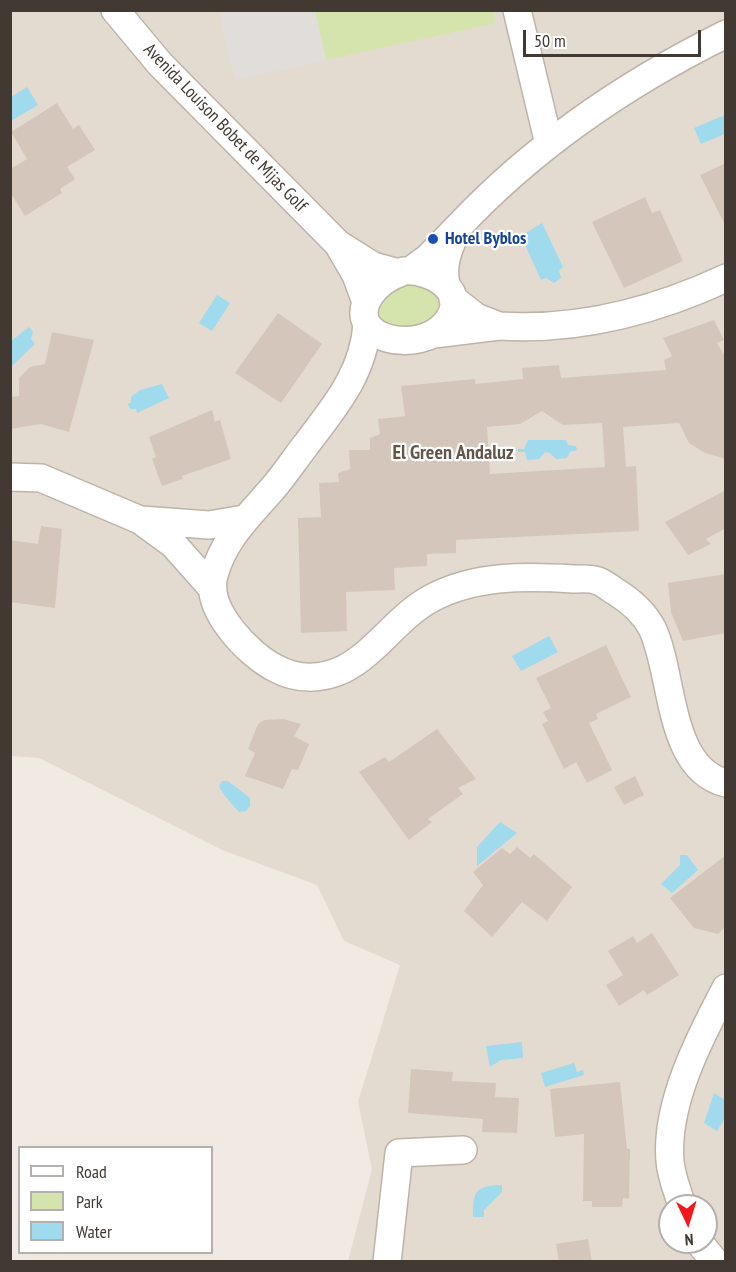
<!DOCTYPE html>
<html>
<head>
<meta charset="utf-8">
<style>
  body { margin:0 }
  #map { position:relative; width:736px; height:1272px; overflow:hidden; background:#f0eae2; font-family:"PT Sans Narrow",sans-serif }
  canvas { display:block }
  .frame { position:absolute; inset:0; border:12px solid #423933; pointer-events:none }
  .legend { position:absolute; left:18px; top:1146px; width:195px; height:108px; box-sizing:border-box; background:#fff; border:2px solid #b3b0ad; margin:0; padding:8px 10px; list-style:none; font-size:18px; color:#423933 }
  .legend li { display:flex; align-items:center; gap:12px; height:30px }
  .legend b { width:30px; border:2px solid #b3b0ad }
  .north { position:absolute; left:658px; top:1194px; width:60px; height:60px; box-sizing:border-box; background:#fff; border:2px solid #b3b0ad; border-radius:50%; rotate:176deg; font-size:16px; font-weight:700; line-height:24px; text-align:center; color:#423933 }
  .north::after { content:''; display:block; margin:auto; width:21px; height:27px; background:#f2181d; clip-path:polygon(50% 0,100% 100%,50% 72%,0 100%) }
  .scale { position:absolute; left:523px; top:30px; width:178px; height:27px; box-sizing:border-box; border:3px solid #423933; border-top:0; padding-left:8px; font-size:18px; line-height:21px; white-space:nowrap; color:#423933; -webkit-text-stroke:4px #fff; paint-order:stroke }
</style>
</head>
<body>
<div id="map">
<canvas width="736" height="1272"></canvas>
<div class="frame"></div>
<ul class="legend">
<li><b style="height:8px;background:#fff"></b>Road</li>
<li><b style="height:16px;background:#d5e4ac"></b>Park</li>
<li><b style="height:16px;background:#9fdaed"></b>Water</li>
</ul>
<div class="north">N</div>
<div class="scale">50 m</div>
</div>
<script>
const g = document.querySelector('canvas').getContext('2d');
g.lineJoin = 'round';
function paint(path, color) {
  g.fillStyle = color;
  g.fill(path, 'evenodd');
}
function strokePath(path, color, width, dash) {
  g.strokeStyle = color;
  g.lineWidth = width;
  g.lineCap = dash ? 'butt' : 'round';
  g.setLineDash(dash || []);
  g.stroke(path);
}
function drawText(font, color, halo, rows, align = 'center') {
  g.font = font + ' "PT Sans Narrow",sans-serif';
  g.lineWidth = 4.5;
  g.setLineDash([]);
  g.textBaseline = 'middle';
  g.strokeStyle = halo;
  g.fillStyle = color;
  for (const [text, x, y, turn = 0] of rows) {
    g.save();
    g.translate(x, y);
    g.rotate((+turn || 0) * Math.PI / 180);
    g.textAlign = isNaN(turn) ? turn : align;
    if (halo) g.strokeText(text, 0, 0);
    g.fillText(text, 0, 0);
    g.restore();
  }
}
const residential = new Path2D(`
  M10,11H725V1261H348L372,1169L358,1102L400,965L344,941L317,885L222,850L39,758L11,756ZM670,1206H706V1242H670Z`);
const green = new Path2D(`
  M315,11H493L496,23L326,60Z
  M421,282L440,295C439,329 410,328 384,325L376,306L397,284Z`);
const parking = new Path2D(`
  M219,11H315L326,60L235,80Z`);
const water = new Path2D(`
  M27,87L38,105L11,121V97Z
  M725,115V134L701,144L694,128Z
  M542,223L563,267L559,270L561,278L554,283L546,278L541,280L521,236Z
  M217,295L230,303L212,331L199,323Z
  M29,327L33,332L31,339L35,344L11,367V341Z
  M162,384L169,398L137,413L136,409H130L128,404L131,402V397L140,390Z
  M528,440H566L568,445L576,446L577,450L570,452L567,458L556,459L550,453L545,452L539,459L527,460L525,452H518V449H524Z
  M549,636L558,652L521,671L512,656Z
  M222,781H228L250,798V806L246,811L239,812C234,806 221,793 219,786Z
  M500,822L517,833L477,866V847Z
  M680,855H687L698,870L672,893L661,884L680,865Z
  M522,1042L523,1058L501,1060L490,1067L486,1046Z
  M574,1063L577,1072L583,1070L584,1075L545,1087L541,1073Z
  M714,1093L725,1100V1118L717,1131L704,1123Z
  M502,1185V1192L484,1210V1217H473C473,1191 475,1186 502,1185Z`);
const building = new Path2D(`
  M57,103L73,129L79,125L95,150L67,167L75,179L60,189L62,193L25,216L10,192V169L27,159L11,132Z
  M726,163V227L700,175Z
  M645,197L652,213L660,210L683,261L624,288L592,222Z
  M278,313L322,344L281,403L235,373Z
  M714,320L724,340L717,343L726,358V459L705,453L689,443L679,423L623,427L626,467L636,466L639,531L456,540V553L427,554V566L394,568L395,590L346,592L347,631L301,633L298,518L321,517L319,483L339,482L338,473L350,469L349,450H370V438L380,434L378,419L405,416L401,386L475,379V384L523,379L522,368L559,365L561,378L666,370L664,360L672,356L663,338ZM542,411L563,425L602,423L605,467L490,474L487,427L520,424Z
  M52,332L94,340L69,432L41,424L10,429V397L19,396V378L30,367L45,364Z
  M212,410L215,422L220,420L231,459L182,476L183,479L162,486L152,459L156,457L149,437Z
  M726,490V528L706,539L711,544L688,555L665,522Z
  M41,526L62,529L55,608L10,602V540L38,544Z
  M726,574V633L683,641L671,612L668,583Z
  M606,645L631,697L596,714L598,719L589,723L612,770L587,783L576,762L564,769L542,724L548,721L543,712L551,708L536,678Z
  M283,719L301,724L294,736L309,744L298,770L292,769L283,789L245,776L255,753L248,749L258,724L264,720Z
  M437,729L476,779L458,788L463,794L428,819L432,822L409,840L359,772L385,757L389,762Z
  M635,776L644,795L624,805L614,787Z
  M517,847L530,858L534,854L572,887L547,921L522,902L492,937L464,911L483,885L473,872L502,848L510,854Z
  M726,855V926L718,934L694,928L670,898Z
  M652,933L679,975L647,995L644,990L619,1006L606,985L623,975L608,951L633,936L637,943Z
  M411,1069L453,1072L452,1081L496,1083L495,1097L519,1098L517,1133L482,1132L483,1119L408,1113Z
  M620,1082L627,1149H630L629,1199L623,1198L622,1207H592V1201H583L584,1134L555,1137L550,1089Z
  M588,1239L592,1262H559L556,1244Z`);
const minor = new Path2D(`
  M115,10L160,64L338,244
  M517,10L549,144
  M458,227C535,145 625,84 726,34
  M404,271C432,269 471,292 446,323C420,356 342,340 370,295C378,283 390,276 404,271Z
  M410,271L428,258L458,227C450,246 441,263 446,284
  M366,302L356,275L338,244L373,266L399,273
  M367,324C364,373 334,408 305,446C295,459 285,474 274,487C250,515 224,538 214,575C204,609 248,654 275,668C297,680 321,680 344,669C378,651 398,616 432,598C475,575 526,576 573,579C580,579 591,578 598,581C604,583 611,589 616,592C629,600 644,613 652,628C674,673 667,769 726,783
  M499,326C577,331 655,311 726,278
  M434,334L499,326L476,317L453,299
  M10,477L41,478L140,520L173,544L213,589
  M141,520L209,525L244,519
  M682,1206C678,1192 671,1176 670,1161C665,1104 700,1037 726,988
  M699,1242L715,1262
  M387,1262L399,1153L463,1150`);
const markers = [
  [433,239,6,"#1a4fb4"]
];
const streetNames = [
  ["Avenida Louison Bobet de Mijas Golf",225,128,46]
];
const transitNames = [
  ["Hotel Byblos",445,239]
];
const neighbourhoodNames = [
  ["El Green Andaluz",453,453]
];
paint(residential, '#e4dbd0');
paint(green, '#d5e4ac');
paint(parking, '#e1dddb');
paint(water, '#9fdaed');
paint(building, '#d5c6bb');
strokePath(minor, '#beb3a8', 30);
strokePath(minor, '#fff', 27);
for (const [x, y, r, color] of markers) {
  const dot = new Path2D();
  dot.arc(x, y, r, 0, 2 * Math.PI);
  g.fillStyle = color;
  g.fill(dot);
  strokePath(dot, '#fff', 2);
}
drawText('18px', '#423933', '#fff', streetNames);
drawText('bold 18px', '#164399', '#fff', transitNames, 'left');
drawText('bold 20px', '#64554b', '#fff', neighbourhoodNames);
</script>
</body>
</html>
